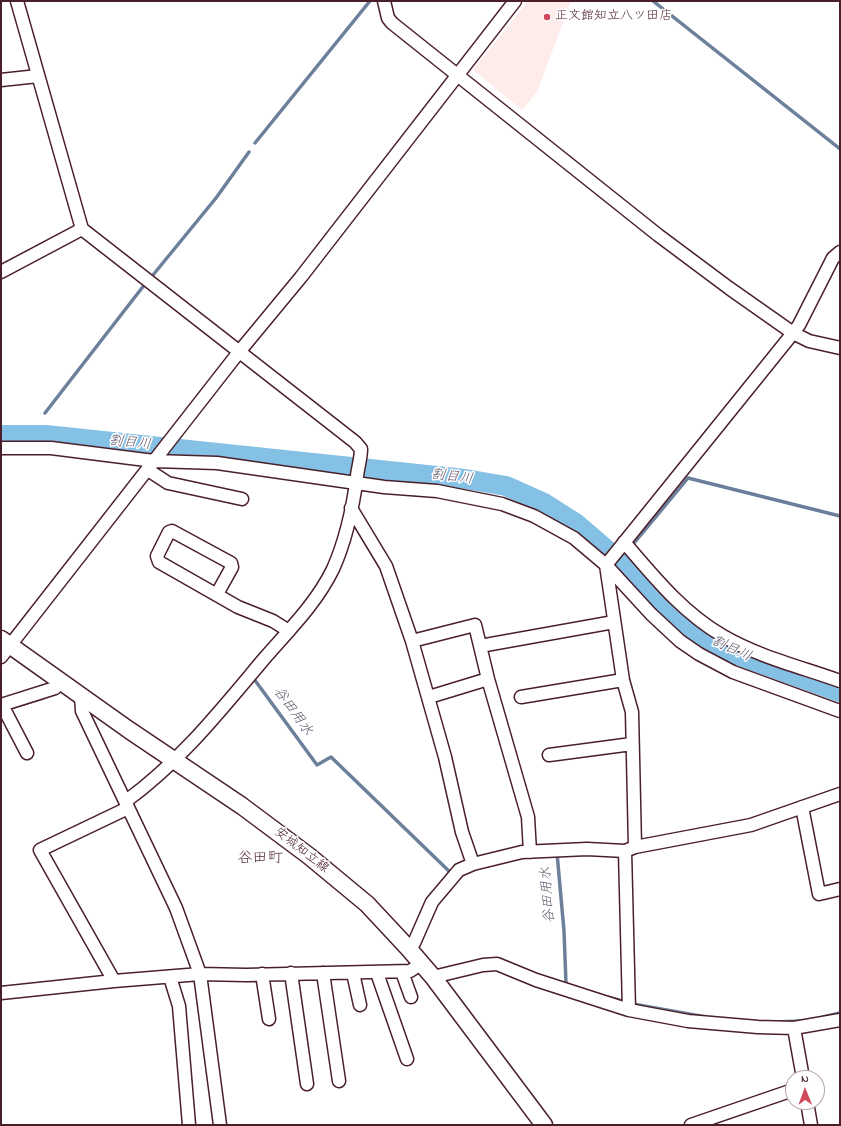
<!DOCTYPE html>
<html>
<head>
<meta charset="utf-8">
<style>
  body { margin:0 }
  #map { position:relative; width:841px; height:1126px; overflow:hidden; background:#fff; font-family:"Indie Flower",sans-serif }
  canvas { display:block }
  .frame { position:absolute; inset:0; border:2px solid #4a1f2b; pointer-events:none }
  .north { position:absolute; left:785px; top:1070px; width:40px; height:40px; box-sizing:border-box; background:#fff; border:1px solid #b7a5aa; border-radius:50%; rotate:359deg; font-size:11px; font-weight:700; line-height:16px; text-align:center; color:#4a1f2b }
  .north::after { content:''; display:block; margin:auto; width:14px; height:18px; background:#d1495b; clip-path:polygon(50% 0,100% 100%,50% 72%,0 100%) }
</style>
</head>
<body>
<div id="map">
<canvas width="841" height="1126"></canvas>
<div class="frame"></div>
<div class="north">N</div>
</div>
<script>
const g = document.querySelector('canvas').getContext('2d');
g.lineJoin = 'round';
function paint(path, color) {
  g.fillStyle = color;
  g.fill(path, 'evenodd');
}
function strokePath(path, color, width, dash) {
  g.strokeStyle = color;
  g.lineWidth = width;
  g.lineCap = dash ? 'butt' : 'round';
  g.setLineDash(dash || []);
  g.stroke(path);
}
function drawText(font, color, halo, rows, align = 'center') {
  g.font = font + ' "Indie Flower","Klee One",sans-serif';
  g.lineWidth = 3;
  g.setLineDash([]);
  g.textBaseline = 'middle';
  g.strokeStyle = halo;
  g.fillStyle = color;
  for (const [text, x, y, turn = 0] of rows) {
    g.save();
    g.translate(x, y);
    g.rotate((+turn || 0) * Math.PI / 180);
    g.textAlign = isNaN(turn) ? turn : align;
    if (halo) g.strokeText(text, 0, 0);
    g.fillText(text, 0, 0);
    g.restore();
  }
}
const built = new Path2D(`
  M528,1H571L537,92L522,110L473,70Z`);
const stream = new Path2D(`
  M653,1L840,149
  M255,143L370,1
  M153,275L216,198L249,152
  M45,413L145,284
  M45,427L46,435
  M635,542L688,478L840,516
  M620,561L623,557
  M254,679L317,765L331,757L452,874
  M7,709L43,698
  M555,853H557L564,931L566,984L568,985
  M607,997L619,1000
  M633,1004L706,1017
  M823,1017L840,1013
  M772,1022L802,1021`);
const river = new Path2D(`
  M1,435H46L465,479L506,486L544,503L577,524L620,561L685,625L726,651L840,692`);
const minor = new Path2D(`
  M17,1L82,229L355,442L361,449C361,458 358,467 357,476C353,507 346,540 333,569C316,604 288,631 263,660C221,710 179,763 126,801
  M384,1L388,18L392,23L658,235L729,288L793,333L809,341L840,348
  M1,80L38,76
  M1,272L82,229
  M1,448H51L154,461L217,463L384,487L437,491L502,504L534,516L574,538L606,565L651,614L680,641L699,654L733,672L840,711
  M148,470L168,483L242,499
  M351,508L386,566L412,641L445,757L462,832L473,864
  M624,542C654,577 683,613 723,636C759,657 801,667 840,681
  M606,565L793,333L799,325L833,258L840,252
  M606,565L623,680L632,712L635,847
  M217,594L232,567L231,563L172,531L169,532L157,556L159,562L238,607L273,621L289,631
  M412,641L475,625L488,679L528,817L530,852
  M480,646L614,622
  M1,657L239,352L301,277L515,1
  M81,696L82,711L176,908L200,974L220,1125
  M429,697L488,679
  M521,697L623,680
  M1,705L55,688L61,682
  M2,705L27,753
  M549,755L632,744
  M802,807L819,894L840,889
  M625,851L629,1010
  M409,949L414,943L432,902L459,870L473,864L522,852L587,849L625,851L635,847L751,825L840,794
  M402,972L411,997
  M291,973L307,1084
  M323,973L339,1081
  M353,973L360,1005
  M377,973L407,1059
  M262,974L269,1019
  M170,977L179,1006L189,1125
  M433,977L483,965L497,964L536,980L629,1010L688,1021L758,1027L794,1028L840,1020
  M114,981L40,850L128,808
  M1,993L114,981L200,974L246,975L410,971L421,964
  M794,1028L803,1078
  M807,1102L811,1125
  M691,1125L793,1090`);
const major = new Path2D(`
  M1,639L129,730L242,806L309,856L367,904L409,949L433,977L544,1125`);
const markers = [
  [547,17,4,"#d1495b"]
];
const poiNames = [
  ["正文館知立八ツ田店",555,17]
];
const streetNames = [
  ["安城知立線",301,851,38]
];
const waterNames = [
  ["割目川",130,444,6],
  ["割目川",452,478,7],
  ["割目川",731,650,25],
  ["谷田用水",292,712,54],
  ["谷田用水",549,895,-94]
];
const quarterNames = [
  ["谷田町",260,860]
];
paint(built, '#feeceb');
strokePath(stream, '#6d809b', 3.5);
strokePath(river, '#85c1e5', 20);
strokePath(minor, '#4a1f2b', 15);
strokePath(major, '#4a1f2b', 19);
strokePath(minor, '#fff', 12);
strokePath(major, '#fff', 16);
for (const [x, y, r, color] of markers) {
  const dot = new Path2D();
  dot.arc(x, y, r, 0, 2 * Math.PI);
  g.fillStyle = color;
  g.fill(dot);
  strokePath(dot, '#fff', 1.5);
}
drawText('13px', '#4a1f2b', '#fff', poiNames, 'left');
drawText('13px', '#4a1f2b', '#fff', streetNames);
drawText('italic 14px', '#5f586c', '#fff', waterNames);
drawText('15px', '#4a1f2b', '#fff', quarterNames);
</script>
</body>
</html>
